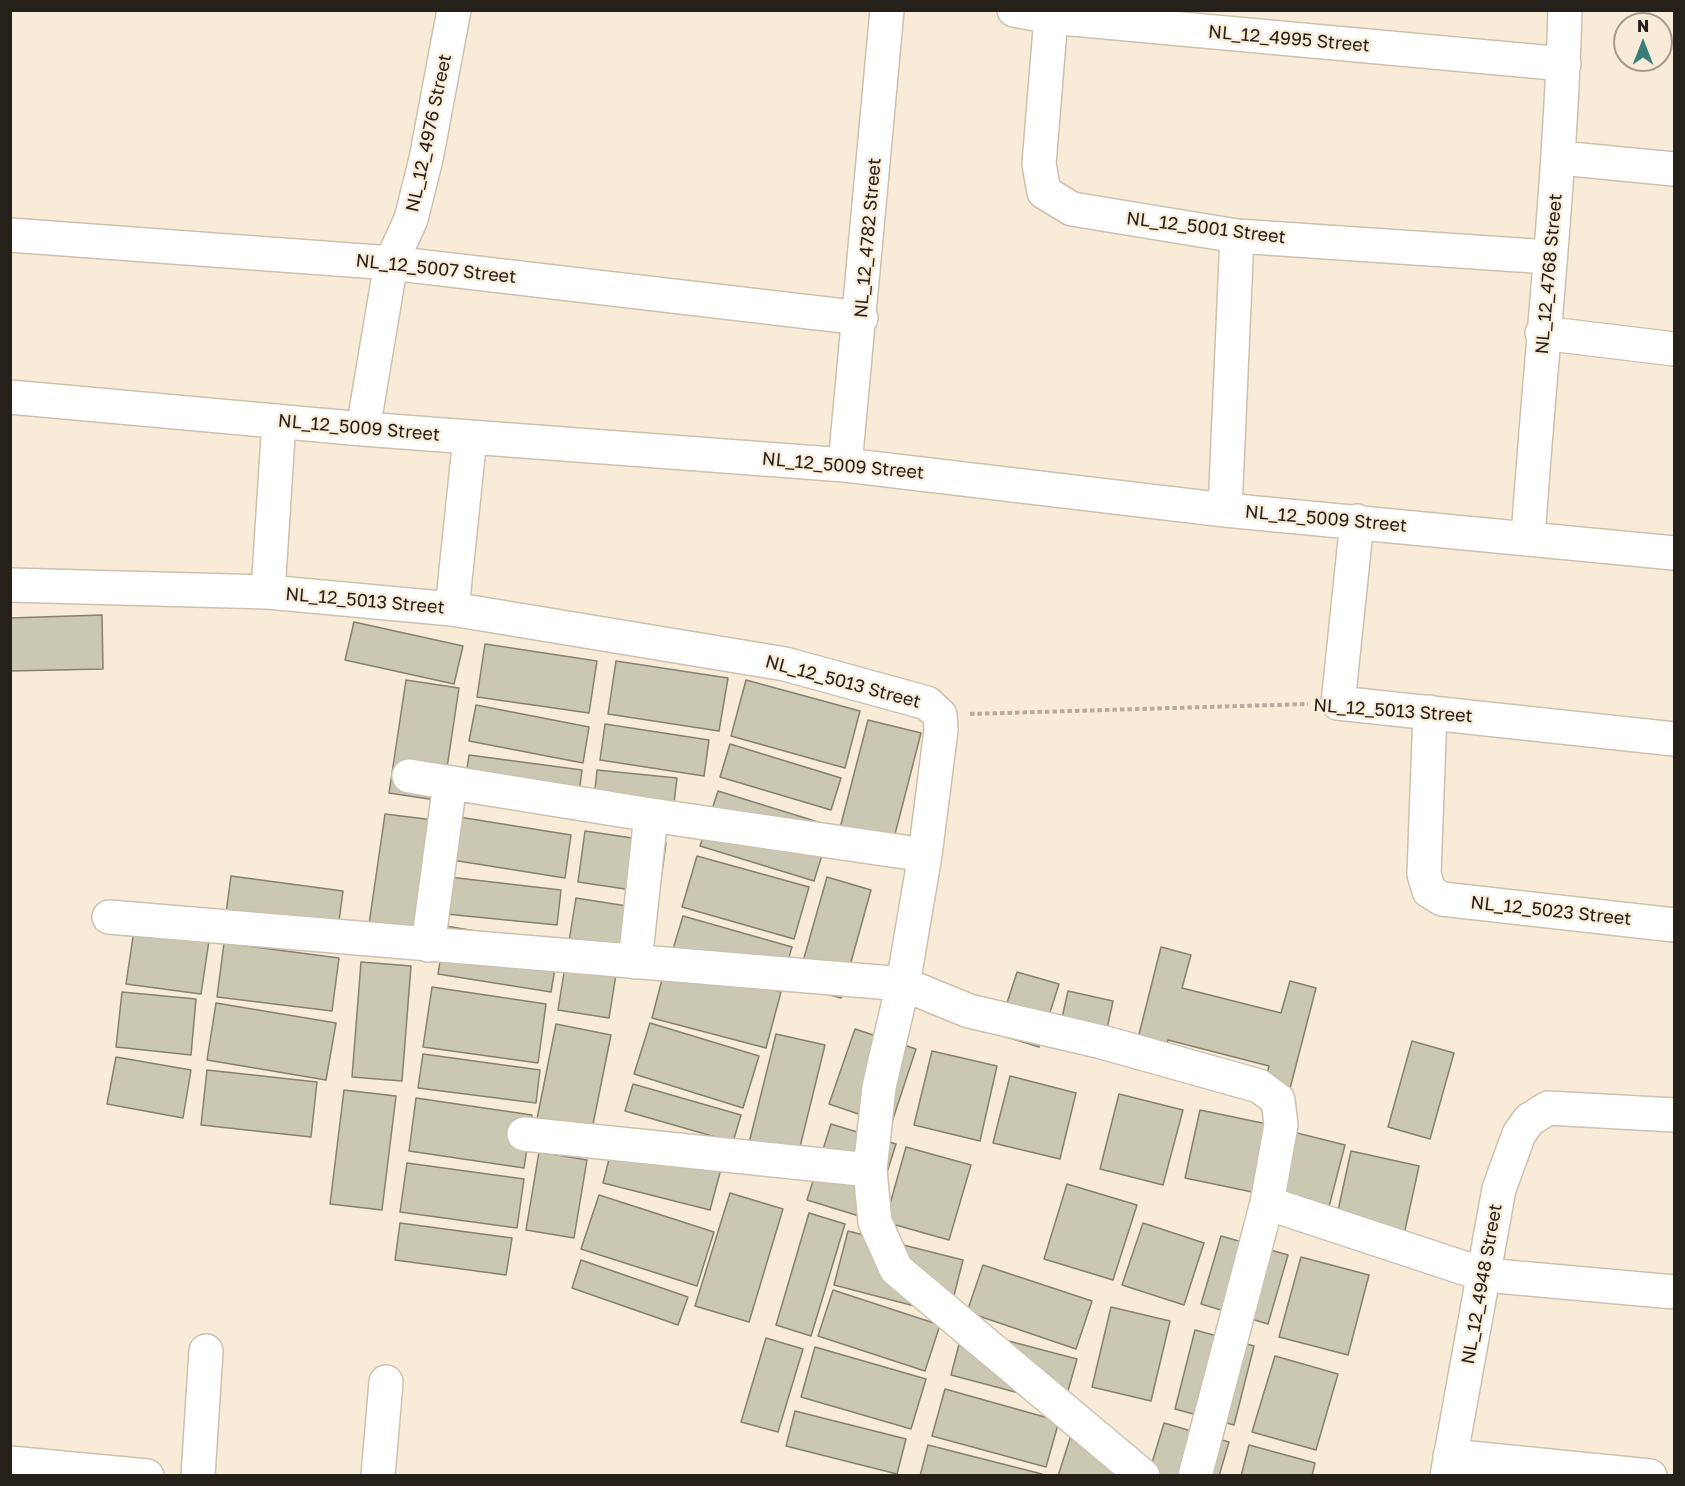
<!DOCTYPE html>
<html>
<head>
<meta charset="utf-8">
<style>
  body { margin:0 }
  #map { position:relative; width:1685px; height:1486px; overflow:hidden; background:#f8ecd9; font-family:"Golos Text",sans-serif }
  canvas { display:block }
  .frame { position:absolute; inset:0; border:12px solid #25211a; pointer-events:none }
  .north { position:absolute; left:1613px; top:12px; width:60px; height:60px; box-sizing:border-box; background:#f8ecd9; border:2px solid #a49b8d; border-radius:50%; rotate:0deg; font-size:16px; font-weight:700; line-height:24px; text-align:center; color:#25211a }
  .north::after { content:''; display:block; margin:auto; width:21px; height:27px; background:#387f79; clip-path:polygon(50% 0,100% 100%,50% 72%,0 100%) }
</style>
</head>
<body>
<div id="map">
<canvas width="1685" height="1486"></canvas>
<div class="frame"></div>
<div class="north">N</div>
</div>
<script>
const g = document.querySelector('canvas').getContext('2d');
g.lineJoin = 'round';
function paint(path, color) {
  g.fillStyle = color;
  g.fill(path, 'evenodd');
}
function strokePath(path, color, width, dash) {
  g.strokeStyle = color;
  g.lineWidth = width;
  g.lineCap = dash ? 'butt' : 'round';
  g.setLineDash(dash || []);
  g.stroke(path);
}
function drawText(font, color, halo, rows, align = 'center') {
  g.font = font + ' "Golos Text",sans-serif';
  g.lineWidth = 4.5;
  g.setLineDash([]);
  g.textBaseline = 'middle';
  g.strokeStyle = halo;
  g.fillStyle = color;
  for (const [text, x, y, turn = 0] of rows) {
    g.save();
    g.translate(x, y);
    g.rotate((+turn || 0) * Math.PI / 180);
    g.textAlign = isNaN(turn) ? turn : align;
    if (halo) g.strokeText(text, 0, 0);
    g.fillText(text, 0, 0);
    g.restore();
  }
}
const building = new Path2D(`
  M102,615L103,669L10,671V618Z
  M354,622L463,646L454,684L345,660Z
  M485,644L597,661L589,713L477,697Z
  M616,661L728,678L719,731L608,714Z
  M406,680L459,688L442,801L389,793Z
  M746,680L860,711L845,768L731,736Z
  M476,705L589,727L583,763L469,741Z
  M868,720L921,733L893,842L840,828Z
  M605,724L709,740L704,776L600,760Z
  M730,744L841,778L831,810L720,777Z
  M469,755L582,770L576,816L462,802Z
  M597,770L677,778L671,828L592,819Z
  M718,791L831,826L814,881L700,846Z
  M385,814L434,820L416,938L368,931Z
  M459,817L571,835L565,878L452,860Z
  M585,831L666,843L659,894L578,882Z
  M697,856L809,887L794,939L682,907Z
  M231,876L343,891L336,943L224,928Z
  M449,877L561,890L557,925L446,914Z
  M827,877L871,890L841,998L796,986Z
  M576,898L627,906L609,1018L558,1010Z
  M683,916L792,947L780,987L670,959Z
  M135,923L210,934L201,994L126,984Z
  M446,926L559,945L551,992L438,974Z
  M224,943L339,958L332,1011L217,997Z
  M1161,947L1191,955L1182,988L1281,1013L1290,981L1316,988L1286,1104L1261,1098L1269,1066L1168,1040L1160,1069L1132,1062Z
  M667,960L781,992L766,1048L652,1018Z
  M361,962L411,966L402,1081L352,1077Z
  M1017,972L1059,984L1039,1047L997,1034Z
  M432,987L546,1004L538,1063L423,1047Z
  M1068,991L1113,1001L1101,1056L1056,1045Z
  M122,992L196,999L191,1055L116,1047Z
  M216,1003L336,1023L326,1080L207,1060Z
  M650,1023L759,1056L743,1108L634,1074Z
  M556,1024L611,1035L588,1149L533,1139Z
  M855,1029L916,1049L891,1125L829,1104Z
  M776,1034L825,1045L797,1159L748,1147Z
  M1412,1041L1454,1053L1430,1139L1388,1127Z
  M932,1051L997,1066L980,1141L914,1125Z
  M423,1054L540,1070L536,1103L418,1088Z
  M116,1057L191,1070L183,1118L107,1104Z
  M207,1070L317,1082L311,1137L201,1125Z
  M1010,1076L1076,1093L1060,1159L993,1143Z
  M633,1084L741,1115L733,1142L625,1111Z
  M344,1090L396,1096L382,1210L330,1204Z
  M1119,1094L1183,1110L1163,1185L1100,1169Z
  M416,1098L532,1115L524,1168L409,1151Z
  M1200,1110L1267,1124L1252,1192L1185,1178Z
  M831,1124L896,1144L872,1220L807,1200Z
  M617,1128L725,1154L710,1210L603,1183Z
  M1277,1128L1345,1145L1324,1226L1257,1209Z
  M906,1147L971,1165L949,1240L885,1222Z
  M1351,1151L1419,1166L1402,1244L1334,1229Z
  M539,1152L587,1160L574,1238L526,1230Z
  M407,1163L524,1179L517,1228L400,1212Z
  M1067,1184L1137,1205L1113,1280L1044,1259Z
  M730,1193L783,1209L749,1322L695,1306Z
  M599,1195L714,1232L697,1286L581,1249Z
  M809,1213L845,1224L811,1336L776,1325Z
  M400,1223L512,1238L506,1275L395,1260Z
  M1143,1223L1204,1243L1184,1305L1122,1285Z
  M848,1231L963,1260L949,1315L834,1285Z
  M1221,1236L1288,1255L1268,1324L1201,1304Z
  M1301,1257L1369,1275L1348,1355L1279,1337Z
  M581,1260L688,1297L678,1325L572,1288Z
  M983,1265L1092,1301L1076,1349L967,1312Z
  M833,1290L940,1325L925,1371L818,1336Z
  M1111,1307L1170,1321L1151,1401L1092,1387Z
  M963,1329L1077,1359L1064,1405L951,1375Z
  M1195,1330L1254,1346L1234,1425L1175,1409Z
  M766,1338L803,1349L778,1432L741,1422Z
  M815,1347L926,1379L911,1429L801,1397Z
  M1275,1356L1338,1374L1316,1450L1252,1432Z
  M945,1389L1059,1421L1046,1467L932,1436Z
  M795,1411L906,1439L897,1474L786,1446Z
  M1164,1423L1229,1442L1219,1476H1148Z
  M1073,1429L1128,1476H1058Z
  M928,1445L1042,1474V1476H920Z
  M1249,1445L1315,1463L1312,1476H1241Z`);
const path = new Path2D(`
  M970,714L1308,704`);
const minor = new Path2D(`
  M1014,10L1051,17L1564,64
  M1051,17L1039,164L1044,192L1072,209L1237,236L1549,257
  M1560,158L1674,169
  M10,235L391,263L861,318
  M1542,333L1674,349
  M10,397L363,429L845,465L1225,510L1674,553
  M363,429L391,263L411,219L426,159L454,10
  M845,465L887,10
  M1225,510L1237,236
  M1357,521L1338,703L1674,739
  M1528,538C1540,362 1560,187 1565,10
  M10,585L268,592L452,609L785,664L927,703L940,715L941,730L925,855L903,984L879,1087L870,1170L875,1222L896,1269L1143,1476
  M268,592L279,421
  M452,609L470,437
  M1430,712L1424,874L1429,891L1442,899L1674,925
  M409,776L651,815L925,855
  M109,917L903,984L969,1011L1102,1042L1259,1086L1278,1100L1281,1125L1267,1203
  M428,945L450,783
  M635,962L651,815
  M524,1134L870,1170
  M1450,1456L1650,1476
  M10,1463L147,1476
  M198,1476L206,1351
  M378,1476L386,1382
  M1195,1476L1267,1203L1485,1275L1674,1292
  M1447,1476L1499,1189L1519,1134L1529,1120L1548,1108L1674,1115`);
const streetNames = [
  ["NL_12_4995 Street",1289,39,5],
  ["NL_12_4976 Street",429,133,-78],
  ["NL_12_5001 Street",1206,228,7],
  ["NL_12_4782 Street",868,238,-85],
  ["NL_12_5007 Street",436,269,6],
  ["NL_12_4768 Street",1549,274,-85],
  ["NL_12_5009 Street",359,428,5],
  ["NL_12_5009 Street",843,466,5],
  ["NL_12_5009 Street",1326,519,5],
  ["NL_12_5013 Street",365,601,5],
  ["NL_12_5013 Street",843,682,15],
  ["NL_12_5013 Street",1393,711,4],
  ["NL_12_5023 Street",1551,911,6],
  ["NL_12_4948 Street",1482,1284,-80]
];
paint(building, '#cac7b3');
strokePath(building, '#84816e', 1.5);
strokePath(minor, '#ccc1af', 36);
strokePath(path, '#b6ac9d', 4, [4.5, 3]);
strokePath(minor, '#fff', 33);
drawText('18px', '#25211a', '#f8ecd9', streetNames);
</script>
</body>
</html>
